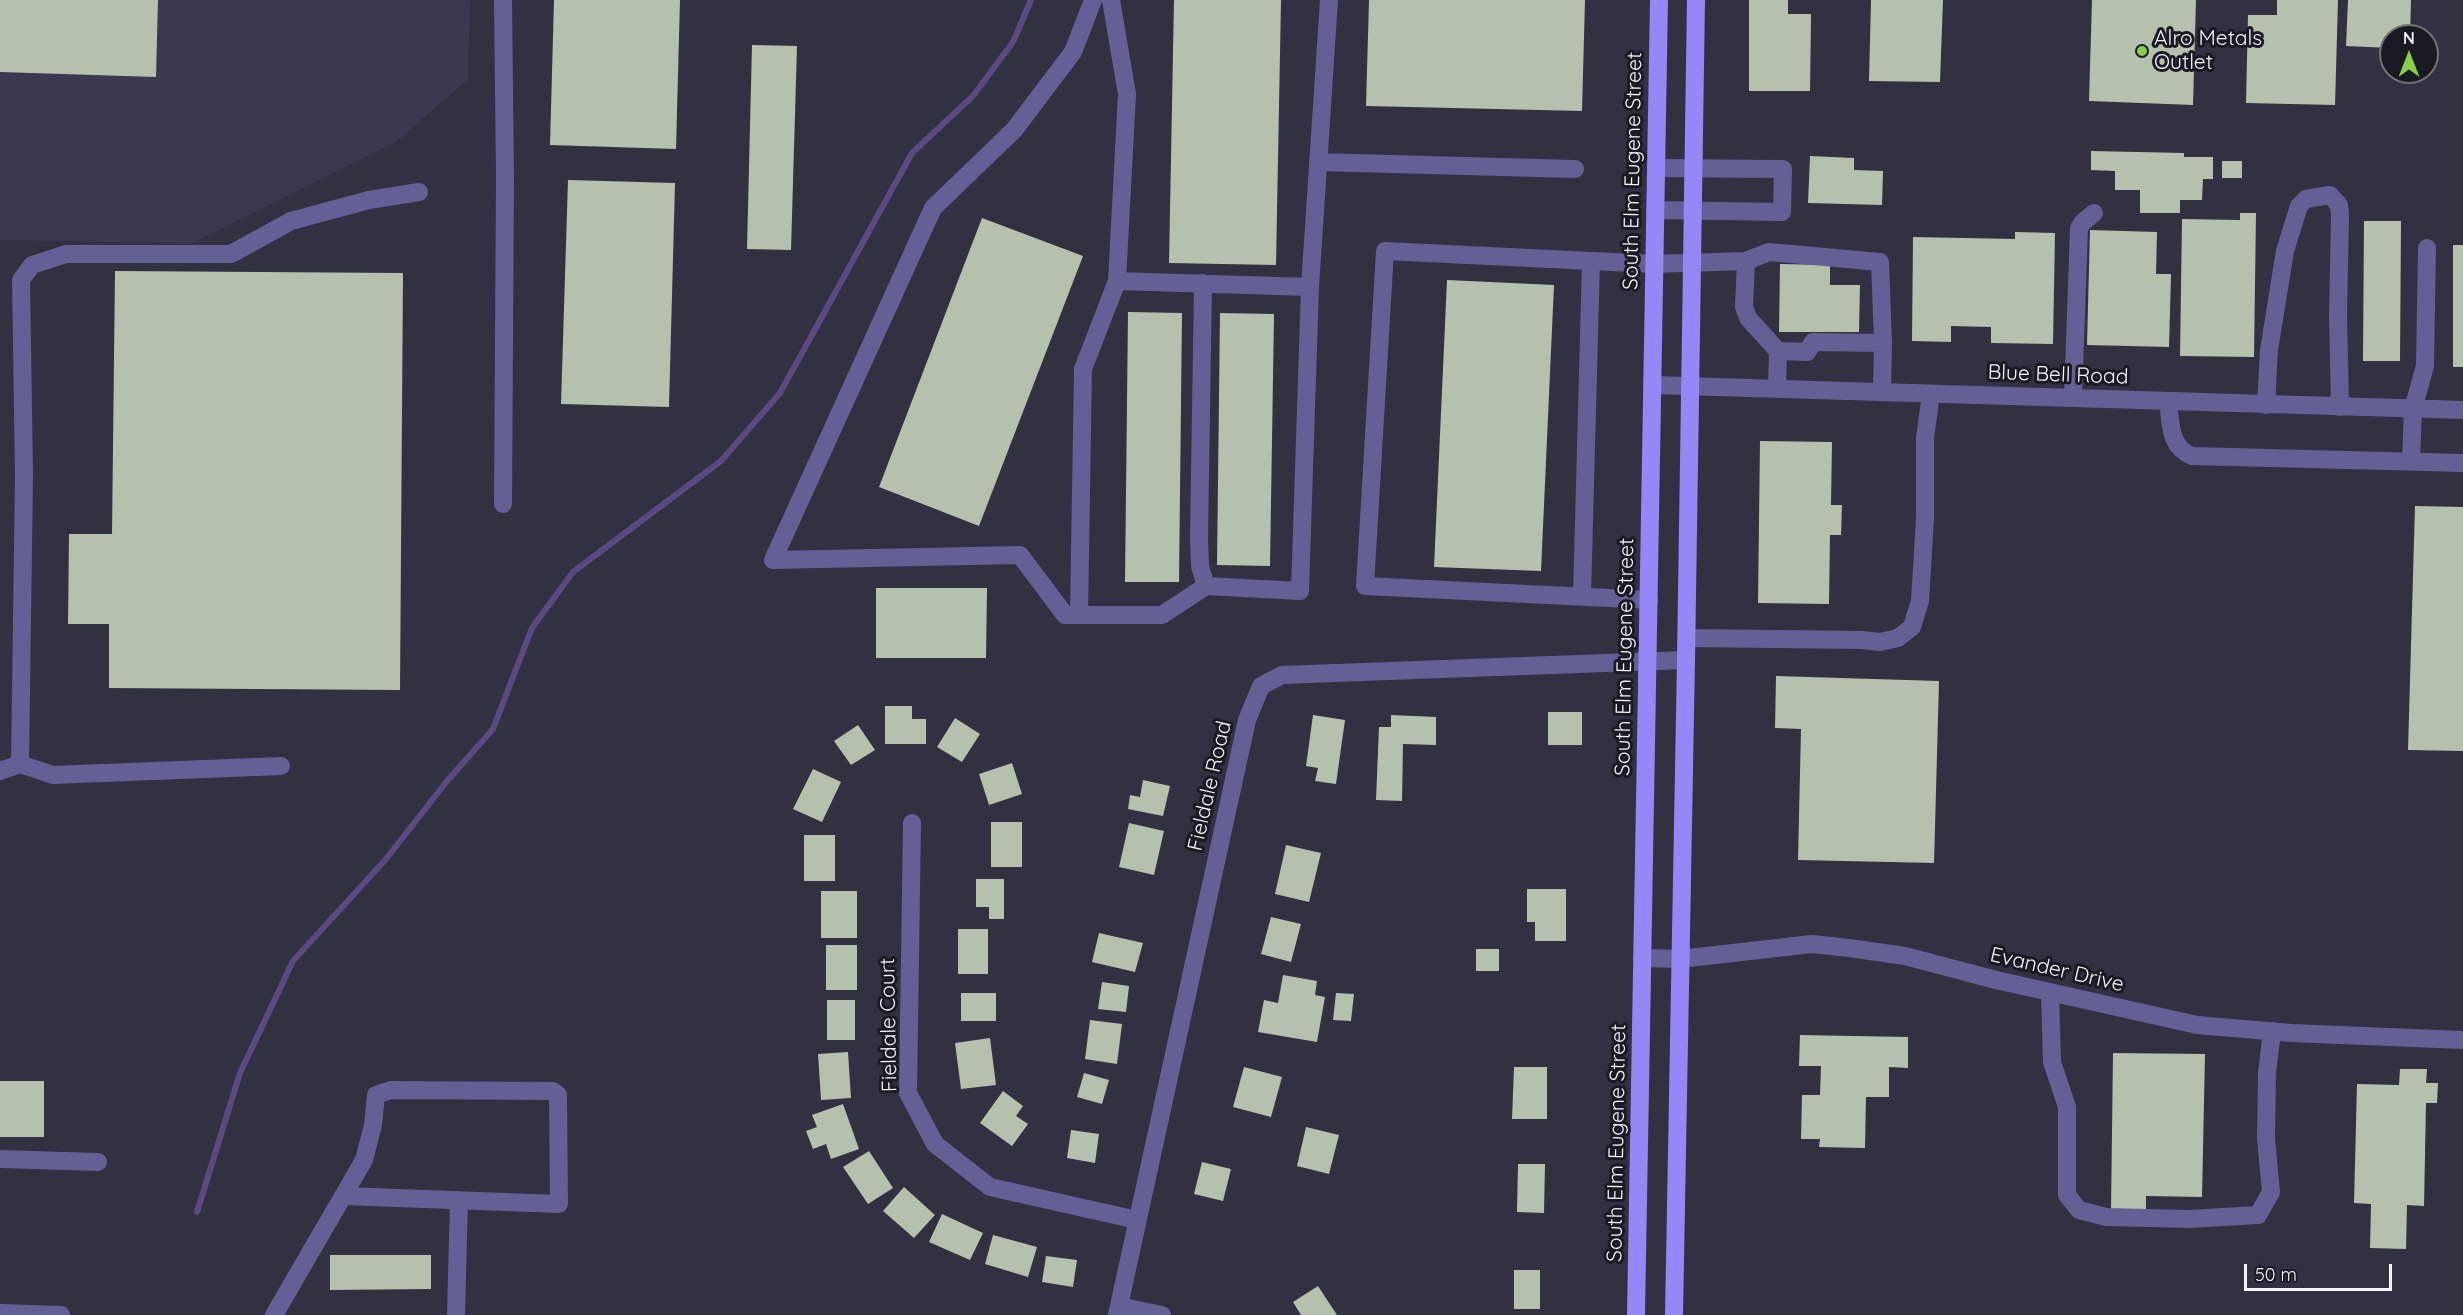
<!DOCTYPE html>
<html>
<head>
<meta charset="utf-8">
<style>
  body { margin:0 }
  #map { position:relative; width:2463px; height:1315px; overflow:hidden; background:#313142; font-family:Quicksand,sans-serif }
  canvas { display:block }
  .north { position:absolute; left:2379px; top:24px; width:60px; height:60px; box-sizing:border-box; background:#1a1a22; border:2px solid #71717a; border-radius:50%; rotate:0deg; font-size:16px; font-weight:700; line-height:24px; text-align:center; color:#f3f3fe }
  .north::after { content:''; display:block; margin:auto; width:21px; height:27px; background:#88cf49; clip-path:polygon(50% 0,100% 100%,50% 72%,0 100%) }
  .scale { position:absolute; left:2244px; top:1264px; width:148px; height:27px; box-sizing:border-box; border:3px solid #f3f3fe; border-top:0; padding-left:8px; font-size:18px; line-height:21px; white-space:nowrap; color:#f3f3fe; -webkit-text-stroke:4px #1a1a22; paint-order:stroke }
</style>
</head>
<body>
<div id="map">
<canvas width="2463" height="1315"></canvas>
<div class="north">N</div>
<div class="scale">50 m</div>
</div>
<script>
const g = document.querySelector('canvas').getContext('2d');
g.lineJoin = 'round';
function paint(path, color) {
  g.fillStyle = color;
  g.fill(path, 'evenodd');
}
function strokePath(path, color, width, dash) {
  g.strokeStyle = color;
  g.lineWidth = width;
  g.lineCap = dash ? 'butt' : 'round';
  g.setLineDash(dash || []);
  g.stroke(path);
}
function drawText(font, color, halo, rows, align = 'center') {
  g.font = font + ' Quicksand,sans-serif';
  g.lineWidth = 6;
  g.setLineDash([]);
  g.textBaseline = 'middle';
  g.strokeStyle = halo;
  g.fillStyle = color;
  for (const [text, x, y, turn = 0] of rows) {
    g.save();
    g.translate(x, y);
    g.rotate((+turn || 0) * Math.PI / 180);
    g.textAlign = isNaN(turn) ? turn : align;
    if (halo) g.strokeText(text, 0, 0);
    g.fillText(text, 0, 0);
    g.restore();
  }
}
const built = new Path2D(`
  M0,0H470L468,79L396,142L193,243L0,240Z`);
const stream = new Path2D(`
  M197,1212L240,1073L293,961L386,859L447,781L493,729L532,628L573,572L721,461L780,393L912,153L973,96L1013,42L1031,0`);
const building = new Path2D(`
  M0,0H158L156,77L0,72Z
  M554,0H680L676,149L550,145Z
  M1174,0H1281L1276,265L1169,263Z
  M1369,0H1585L1582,111L1366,106Z
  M1749,0H1788V14H1811L1810,91H1749Z
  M1871,0H1943L1940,82L1869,81Z
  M2092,0H2196L2193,105L2089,101Z
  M2277,0H2338L2335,105L2246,103L2248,15H2277Z
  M2348,0H2411L2410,36H2391V48L2346,46Z
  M752,45L797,46L791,250L747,249Z
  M2091,151L2184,153V157H2213V179H2203L2202,200H2180V213H2140V190H2115V171L2091,170Z
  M1810,156L1854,158V170L1883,171L1882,205L1808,203Z
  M2222,161H2242V178H2222Z
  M568,180L675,183L669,407L561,404Z
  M2240,213H2256L2254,357L2180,356L2182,219L2240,220Z
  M982,218L1083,256L979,526L879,487Z
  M2364,221H2401L2400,361H2363Z
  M2090,230L2157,232L2156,274H2171L2169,347L2087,345Z
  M2015,232L2055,233L2053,344L1991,343V327L1951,326V342L1912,341L1913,237L2015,239Z
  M2453,245H2463V367H2453Z
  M1780,264L1830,265V285H1860L1859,332H1779Z
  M115,271L403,273L400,690L109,688V624H68L69,534H112Z
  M1447,280L1554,285L1541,571L1434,567Z
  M1128,312L1182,313L1179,582H1125Z
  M1220,313L1274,314L1270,566L1217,565Z
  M1760,441L1832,442L1831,505H1842L1841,535H1830L1829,604L1758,603Z
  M2415,506L2463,507V751L2408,750Z
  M876,588H987L986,658H876Z
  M1776,676L1939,681L1934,863L1798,860L1801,729L1775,728Z
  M885,706H912V719H926V744H885Z
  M1548,712H1582V745H1548Z
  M1313,715L1345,720L1336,784L1315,781L1318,768L1306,766Z
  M1391,715L1436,717V745L1403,744L1402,801L1376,800L1379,727H1391Z
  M955,718L980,734L962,762L937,747Z
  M858,725L875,750L851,765L834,741Z
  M1012,763L1022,794L989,805L979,774Z
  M813,769L841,782L822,822L793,809Z
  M1143,780L1170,786L1163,816L1128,809L1130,795L1140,797Z
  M991,822H1022V867H991Z
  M1129,823L1164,831L1154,875L1119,867Z
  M804,835H835V881H804Z
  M1286,845L1321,853L1309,902L1275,894Z
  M976,879H1004V919H989V907H976Z
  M1527,889H1566V941H1535V922H1527Z
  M821,891H857V938H821Z
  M1271,917L1301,924L1291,962L1261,954Z
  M958,929H988V974H958Z
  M1099,933L1143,943L1135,972L1092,962Z
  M826,945H857V990H826Z
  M1476,949H1499V971H1476Z
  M1283,975L1317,981L1315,995L1325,997L1317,1042L1258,1032L1264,1000L1278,1003Z
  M1102,982L1129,986L1126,1012L1098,1009Z
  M961,993H996V1021H961Z
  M1336,993L1354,994L1351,1021L1333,1020Z
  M827,1000H855V1040H827Z
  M1090,1020L1122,1024L1117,1064L1085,1059Z
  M1800,1035L1908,1037V1068L1889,1067V1097H1866L1865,1148L1819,1147L1820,1139H1801L1802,1095H1820L1821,1066H1799Z
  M990,1038L996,1085L961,1089L955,1043Z
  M848,1052L851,1098L821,1100L818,1054Z
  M2113,1053L2205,1054L2202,1197L2146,1196V1210H2111Z
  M1244,1067L1282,1077L1271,1117L1233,1107Z
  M1514,1067H1547V1119H1512Z
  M2400,1069H2427L2426,1083H2438L2437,1103H2426L2424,1206L2407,1205L2406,1249L2370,1248L2371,1204L2354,1203L2357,1084L2399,1085Z
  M1084,1073L1109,1080L1102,1104L1077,1097Z
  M0,1081H44V1137H0Z
  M1003,1091L1023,1106L1016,1116L1028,1124L1012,1146L980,1123Z
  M843,1104L859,1149L831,1159L826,1144L813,1149L806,1131L817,1127L812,1115Z
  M1306,1127L1339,1135L1329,1174L1297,1166Z
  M1071,1130L1099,1134L1095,1163L1067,1158Z
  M869,1151L893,1188L868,1204L843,1167Z
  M1202,1162L1231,1169L1223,1201L1194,1194Z
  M1518,1164H1545L1544,1213L1517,1212Z
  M904,1187L935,1215L914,1238L883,1211Z
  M942,1214L983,1233L970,1260L929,1242Z
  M993,1235L1037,1247L1028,1277L985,1264Z
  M330,1255H431V1289L330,1290Z
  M1046,1256L1077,1260L1073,1287L1042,1282Z
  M1514,1270H1540V1309H1514Z
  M1318,1286L1337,1315H1301L1293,1302Z`);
const minor = new Path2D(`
  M503,0L505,178L503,504
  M1093,0L1073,52L1014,130L933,208L773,560L1020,555L1065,615H1162L1206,586L1300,591L1310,287
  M1111,0L1127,94L1117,281L1310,287L1329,0
  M1318,162L1575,169
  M1655,210L1782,212L1783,169L1656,168
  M1746,261L1769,252L1880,262L1883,343
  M1203,283L1199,539L1200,566L1206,586
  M1778,351L1807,352L1813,342L1883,343L1882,392
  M1652,385L2463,410
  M2073,398L2079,228L2083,222L2094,213
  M2168,402C2171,423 2169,447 2192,456L2463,463
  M2266,405L2269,350L2285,251L2299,206L2306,199L2330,195L2339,205L2340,214L2338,316L2340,407
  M2411,461L2413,409L2425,366L2427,248
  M1582,596L1591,261
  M1649,600L1365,586L1385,251L1654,264L1746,261L1744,307L1748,318L1778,351L1777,389
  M1079,615L1083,369L1117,281
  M1687,638L1862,640L1880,642L1898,638L1912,627L1920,601L1925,518V438L1931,394
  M281,766L53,775L20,764L24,475L21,280L32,265L66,254H231L291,221L369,200L419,192
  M0,771L20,764
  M912,823L908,1093L935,1144L990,1187L1137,1220
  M1642,958L1680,959L1812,944L1849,948L1905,956L1996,980L2197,1025L2291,1033L2463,1040
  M2050,992L2052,1062L2067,1107V1195L2079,1210L2106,1217L2189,1219L2258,1215L2271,1192L2266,1139L2267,1073L2272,1031
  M0,1159L98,1162
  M1119,1306L1162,1315
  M0,1313L61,1315
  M274,1315L364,1160L373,1125L376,1095L391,1090L553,1091L558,1095L559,1204L344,1196
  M456,1315L459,1200
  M1117,1315L1247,720L1261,686L1282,675L1686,660`);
const major = new Path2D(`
  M1636,1315L1659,0
  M1674,1315L1686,660L1696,0`);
const markers = [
  [2142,51,6,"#88cf49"]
];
const poiNames = [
  ["Alro Metals",2154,39],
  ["Outlet",2154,63]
];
const streetNames = [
  ["South Elm Eugene Street",1633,171,-89],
  ["Blue Bell Road",2058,375,2],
  ["South Elm Eugene Street",1625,657,-89],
  ["Fieldale Road",1210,786,-77],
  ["Evander Drive",2057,970,13],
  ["Fieldale Court",889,1025,-91],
  ["South Elm Eugene Street",1617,1143,-89]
];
paint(built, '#3a3951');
strokePath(stream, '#5a4982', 6);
paint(building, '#b5c1ad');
strokePath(minor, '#636095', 18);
strokePath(major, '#9388f6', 18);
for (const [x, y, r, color] of markers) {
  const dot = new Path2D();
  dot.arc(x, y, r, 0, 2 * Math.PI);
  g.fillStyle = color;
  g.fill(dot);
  strokePath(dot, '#1a1a22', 2);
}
drawText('21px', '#f3f3fe', '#1a1a22', poiNames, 'left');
drawText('21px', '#f3f3fe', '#1a1a22', streetNames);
</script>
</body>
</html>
